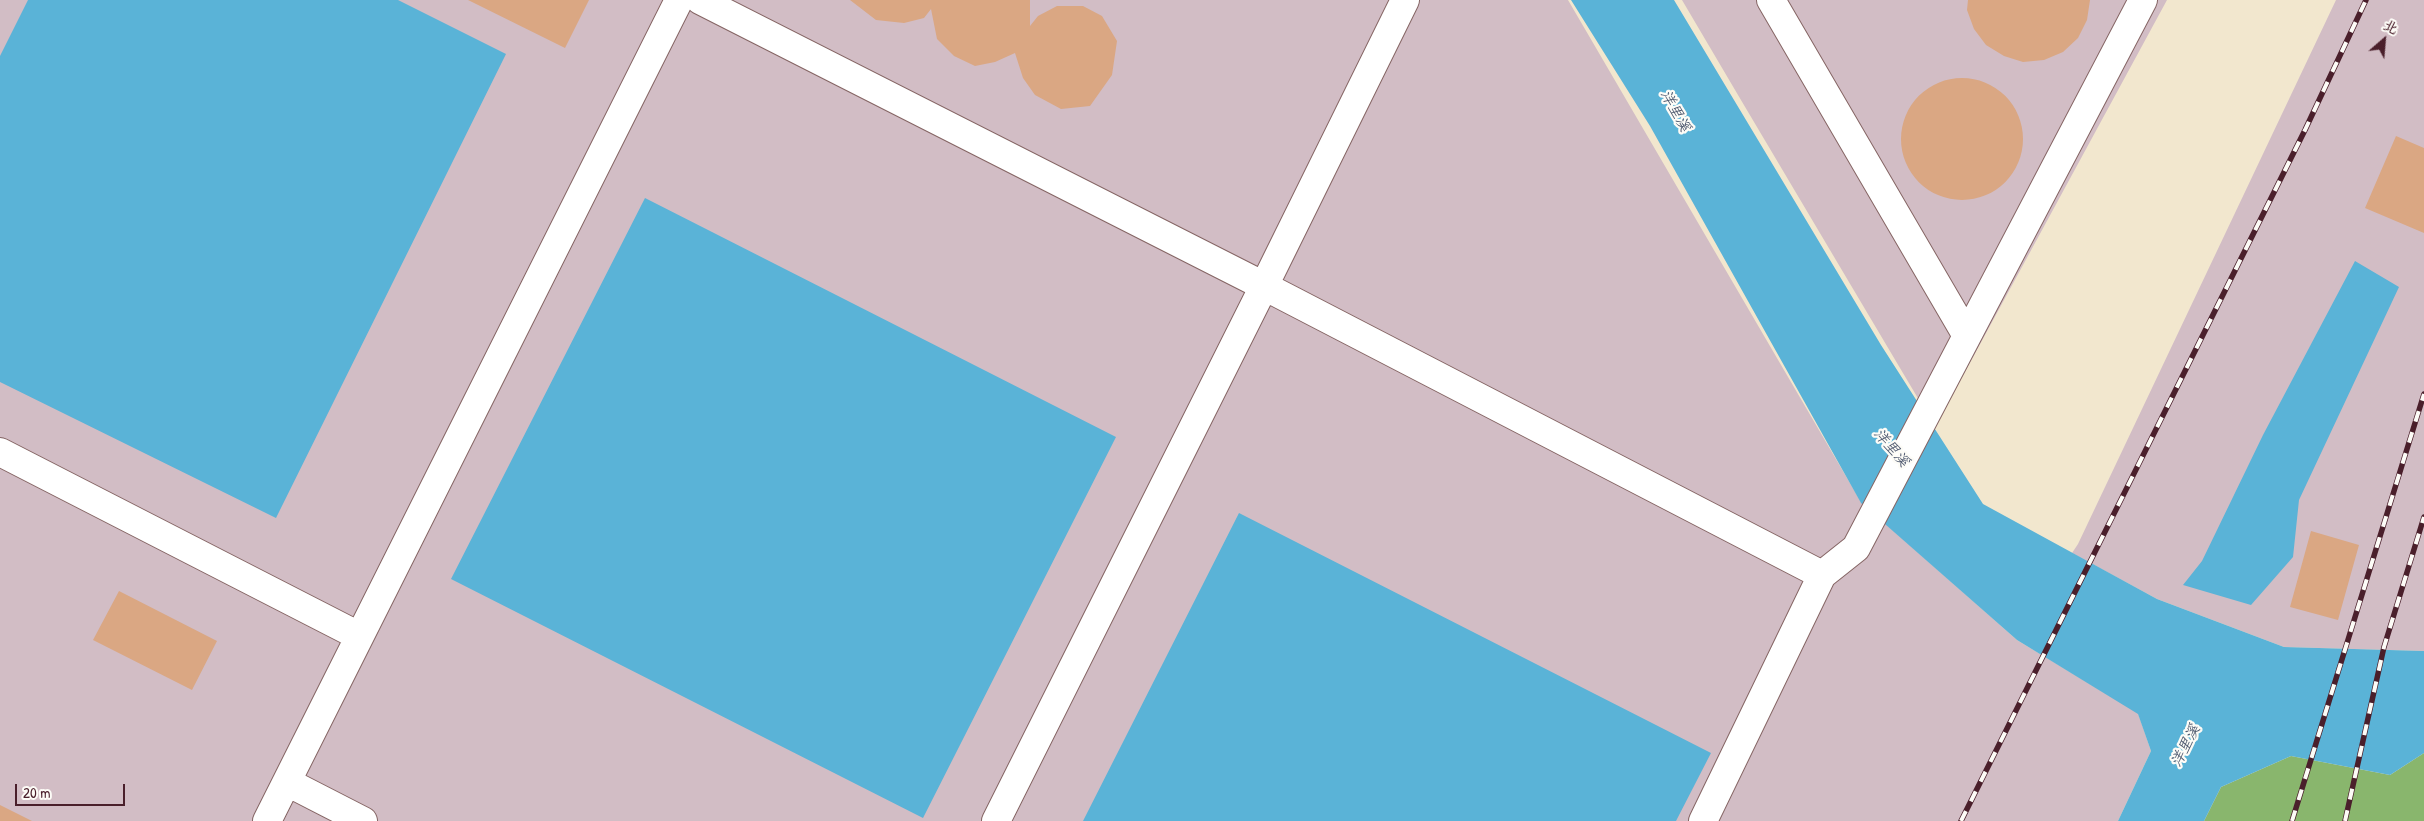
<!DOCTYPE html>
<html>
<head>
<meta charset="utf-8">
<style>
  body { margin:0 }
  #map { position:relative; width:2424px; height:821px; overflow:hidden; background:#f2e7ce; font-family:"Patrick Hand","LXGW WenKai TC",sans-serif }
  canvas { display:block }
  .north { position:absolute; left:2359px; top:15px; width:50px; height:50px; -webkit-text-stroke:4px #fdfcf7; paint-order:stroke; rotate:27deg; font-size:14px; font-weight:700; line-height:20px; text-align:center; color:#4a1f2b }
  .north::after { content:''; display:block; margin:auto; width:18px; height:22px; background:#4a1f2b; clip-path:polygon(50% 0,100% 100%,50% 72%,0 100%) }
  .scale { position:absolute; left:15px; top:784px; width:110px; height:22px; box-sizing:border-box; border:2px solid #4a1f2b; border-top:0; padding-left:6px; font-size:15px; line-height:18px; white-space:nowrap; color:#4a1f2b; -webkit-text-stroke:4px #fdfcf7; paint-order:stroke }
</style>
</head>
<body>
<div id="map">
<canvas width="2424" height="821"></canvas>
<div class="north">北</div>
<div class="scale">20 m</div>
</div>
<script>
const g = document.querySelector('canvas').getContext('2d');
g.lineJoin = 'round';
function paint(path, color) {
  g.fillStyle = color;
  g.fill(path, 'evenodd');
}
function strokePath(path, color, width, dash) {
  g.strokeStyle = color;
  g.lineWidth = width;
  g.lineCap = dash ? 'butt' : 'round';
  g.setLineDash(dash || []);
  g.stroke(path);
}
function drawText(font, color, halo, rows, align = 'center') {
  g.font = font + ' "Patrick Hand","LXGW WenKai TC",sans-serif';
  g.lineWidth = 4.5;
  g.setLineDash([]);
  g.textBaseline = 'middle';
  g.strokeStyle = halo;
  g.fillStyle = color;
  for (const [text, x, y, turn = 0] of rows) {
    g.save();
    g.translate(x, y);
    g.rotate((+turn || 0) * Math.PI / 180);
    g.textAlign = isNaN(turn) ? turn : align;
    if (halo) g.strokeText(text, 0, 0);
    g.fillText(text, 0, 0);
    g.restore();
  }
}
const industrial = new Path2D(`
  M0,0H1568L1861,502L2017,640L2138,713L2151,751L2118,821H0Z
  M1682,0H2167L1935,427L1738,95Z
  M2336,0H2424V651L2284,647L2157,599L2072,553L2078,544Z`);
const forest = new Path2D(`
  M2424,753V821H2204L2221,787L2291,756L2390,775Z`);
const water = new Path2D(`
  M28,0H398L506,54L276,518L0,382V56Z
  M1571,0H1674L1881,345L1983,504L2157,599L2284,647L2424,651V753L2390,775L2291,756L2221,787L2204,821H2118L2151,751L2138,714L2017,640L1861,503L1650,126Z
  M645,198L1116,437L923,818L451,579Z
  M2355,261L2399,287L2299,500L2293,557L2251,605L2183,585L2202,561L2263,435Z
  M1239,513L1711,753L1676,821H1083Z`);
const building = new Path2D(`
  M468,0H589L565,48Z
  M850,0H1030V26L1038,16L1057,6H1083L1102,16L1117,41L1112,75L1090,106L1061,109L1035,95L1023,78L1015,53L995,62L975,66L954,56L937,39L931,9L924,18L904,23L876,20Z
  M1968,0H2090L2087,20L2078,38L2063,52L2044,60L2023,62L2004,56L1986,45L1974,29L1967,10Z
  M1901 139a61 61 0 1 1 122 0a61 61 0 1 1-122 0Z
  M2396,136L2424,148V233L2365,208Z
  M2311,531L2359,545L2338,620L2290,607Z
  M119,591L217,641L192,690L93,640Z
  M0,805L32,821H0Z`);
const minor = new Path2D(`
  M700,0L1264,286L996,821
  M1405,0L1264,286L1822,575
  M1771,0L1967,336
  M0,452L359,636
  M287,782L363,821
  M267,821L679,0
  M1703,821L1822,575L1856,548L2143,0`);
const rail = new Path2D(`
  M1961,821L2305,130L2366,0
  M2292,821L2424,394
  M2345,821L2384,647L2424,517`);
const waterNames = [
  ["洋里溪",1675,111,61],
  ["洋里溪",1891,448,49],
  ["洋里溪",2186,746,-63]
];
paint(industrial, '#d2bdc5');
paint(forest, '#89b66d');
paint(water, '#5ab3d7');
paint(building, '#daa783');
strokePath(minor, '#856564', 30);
strokePath(minor, '#fff', 28);
strokePath(rail, '#4a1f2b', 5.5);
strokePath(rail, '#fdfcf7', 4, [11]);
drawText('italic 15px', '#505a70', '#fdfcf7', waterNames);
</script>
</body>
</html>
